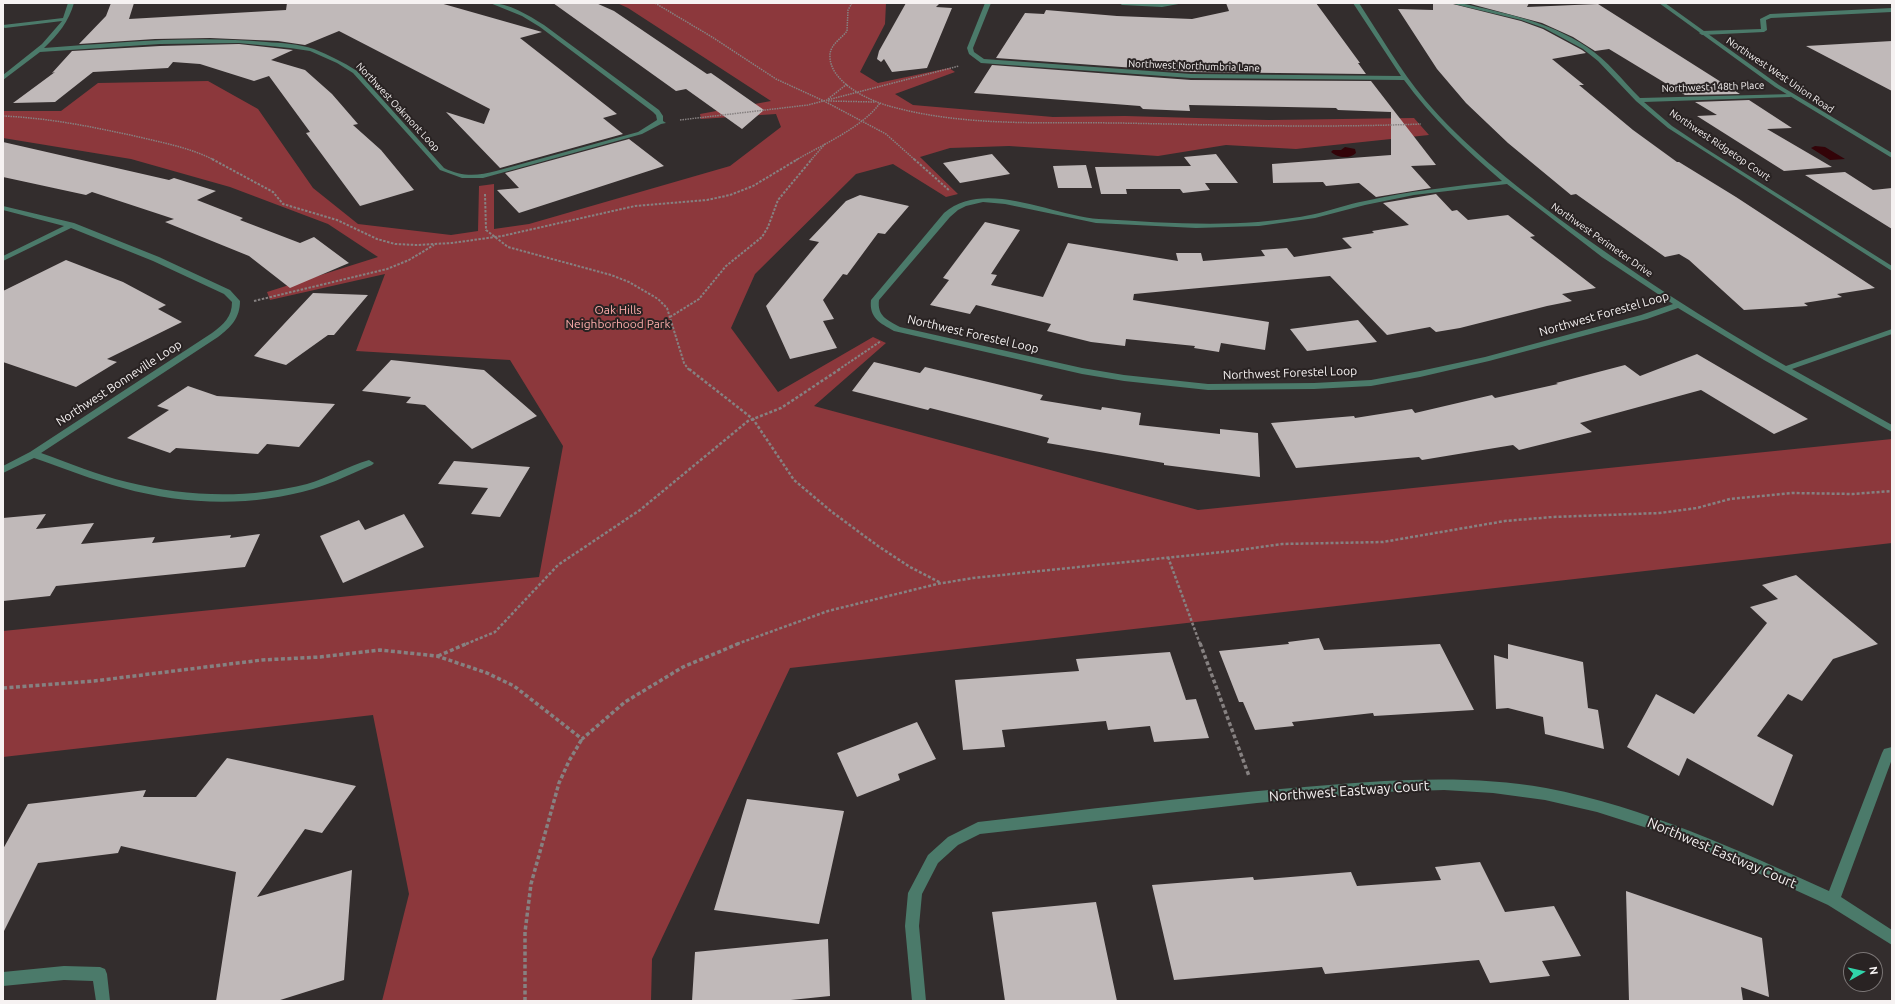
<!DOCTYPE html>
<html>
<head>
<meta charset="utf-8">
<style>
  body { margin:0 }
  #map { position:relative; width:1895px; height:1004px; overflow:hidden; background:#332d2d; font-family:Ubuntu,sans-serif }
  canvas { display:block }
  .frame { position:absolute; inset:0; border:4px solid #f6f2f2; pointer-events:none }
  .north { position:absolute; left:1843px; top:952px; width:40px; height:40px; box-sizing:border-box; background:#292323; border:1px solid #7b7676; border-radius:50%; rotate:82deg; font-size:11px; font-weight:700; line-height:16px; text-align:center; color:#f6f2f2 }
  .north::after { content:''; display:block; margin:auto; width:14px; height:18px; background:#30d4aa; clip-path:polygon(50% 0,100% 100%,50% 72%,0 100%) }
</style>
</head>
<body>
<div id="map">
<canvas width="1895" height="1004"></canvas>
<div class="frame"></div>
<div class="north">N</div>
</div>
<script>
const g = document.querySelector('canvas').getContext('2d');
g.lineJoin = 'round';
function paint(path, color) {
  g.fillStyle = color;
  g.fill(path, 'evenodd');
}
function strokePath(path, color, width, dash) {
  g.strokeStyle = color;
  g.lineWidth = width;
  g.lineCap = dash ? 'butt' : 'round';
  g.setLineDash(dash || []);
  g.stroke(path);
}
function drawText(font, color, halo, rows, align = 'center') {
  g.font = font + ' Ubuntu,sans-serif';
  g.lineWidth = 4;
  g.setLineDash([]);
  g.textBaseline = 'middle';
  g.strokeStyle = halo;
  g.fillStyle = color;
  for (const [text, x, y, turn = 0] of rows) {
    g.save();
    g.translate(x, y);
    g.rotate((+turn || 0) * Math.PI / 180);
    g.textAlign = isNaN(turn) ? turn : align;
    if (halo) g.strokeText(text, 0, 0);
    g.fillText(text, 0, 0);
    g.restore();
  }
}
const green = new Path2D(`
  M617,3H886L885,24L860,72L878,83L949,68L955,72L895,94L913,105L1053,117L1125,116L1269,120L1414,118L1429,135L1296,149L1226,145L1158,156L1009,146L950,148L920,157L958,194L946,197L893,164L856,174L755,274L731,328L778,392L873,337L886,343L814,406L1198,510L1892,439V543L790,668L652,959L651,1001H382L409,894L373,715L3,757V631L539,577L563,446L510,360L356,351L385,274L270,300L267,292L378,257L328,224L230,187L131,159L3,138V111H61L98,83L208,81L258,109L313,188L358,224L451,235L478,231L479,186L494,184V229L529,224L730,166L781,127L776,114L701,119L700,114L771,101L628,8Z`);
const water = new Path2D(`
  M1815,146L1825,147L1845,159L1830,160L1811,148Z
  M1345,147L1355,149L1356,153C1348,160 1337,157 1331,152L1333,150H1341Z`);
const building = new Path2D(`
  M111,3H134L129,19L286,10L287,3H440L542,32L520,38L617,114L603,118L623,134L500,168L446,112L484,124L490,109L339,31L305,45L278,41L210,38L155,39L79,44L106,16Z
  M553,3H596L614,11L707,74L711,73L764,110L742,129L686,89L676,91Z
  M906,3H940L936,7L952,8L927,68L892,72L884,59L881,62L877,59L879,51Z
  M1226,3H1316L1360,63H1358L1366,74L1191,72L996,58L1025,13L1044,14L1046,10L1117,16L1192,19L1229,11Z
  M1433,3H1449L1521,21L1543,29L1582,50L1586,53L1552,59L1584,85H1579L1633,130L1677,162H1679L1736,197L1875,288L1837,294L1842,297L1804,303L1808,306L1744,310L1689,260L1679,254L1665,257L1576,194L1571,195L1508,143L1466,103L1437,69L1398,9L1433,10Z
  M1467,3H1529L1527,7L1598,4L1740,94L1685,95L1609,49L1595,51L1573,37L1542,23Z
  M1892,41V91L1806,46Z
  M239,44L293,50L271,60L305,70L332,94L358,124L353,125L381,150L414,190L360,206L306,133L310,132L269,76L254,81L200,64L173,62L168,68L93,72L55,102L13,103L55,72L52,73L72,51L160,46Z
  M992,65L1191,80L1371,81L1436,165L1411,166L1431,188L1376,197L1359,183L1326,186L1323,182L1273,183L1272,164L1391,155V112L1338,110L1336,108L1189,105L1190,111L1143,109L1140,106L974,93Z
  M1749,100L1792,128L1767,129L1832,167L1784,171L1697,116L1717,115L1695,102Z
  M629,139L664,166L519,213L497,190L519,188L505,173Z
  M3,142L169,180L174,178L216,191L197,200L243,218L240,220L300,243L314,237L349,263L290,288L249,256L165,222L174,219L92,192L86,195L3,177Z
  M992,154L1010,174L960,183L943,163Z
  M1216,154L1238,183H1205L1210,190L1183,193L1180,189H1126L1127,194H1101L1095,167L1191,166L1184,157Z
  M1086,165L1092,188H1058L1053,166Z
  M1845,172L1873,190L1892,188V229L1805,175Z
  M1436,194L1452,211L1457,210L1468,220L1508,215L1535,236L1530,237L1596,288L1562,294L1572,301L1547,306L1460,328L1436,332L1430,327L1387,335L1330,276L1134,294L1133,300L1269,322L1265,350L1221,343L1219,352L1194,348L1195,346L1126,339L1125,346L1091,342L1047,331L1051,324L976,305L970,314L930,305L949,280L943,278L985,222L1020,230L991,274L997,275L991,285L1043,297L1068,243L1178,261L1176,253H1201L1203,261L1265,256L1261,250L1287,248L1294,257L1352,248L1342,238L1374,233L1372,231L1409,225L1383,203Z
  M860,195L909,206L885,234L878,233L847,275L843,274L823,300L834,319L823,321L837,348L790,359L766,306L819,242L809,240L846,201Z
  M66,260L123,282L166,305L158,309L182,322L107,359L117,362L76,387L3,362V291Z
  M313,293L368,295L334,335H328L286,365L254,356Z
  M1358,320L1377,342L1307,351L1290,329Z
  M1697,354L1808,419L1774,434L1701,390L1580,423L1592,432L1519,450L1513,445L1422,460L1419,457L1296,468L1271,423L1354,416L1355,418L1412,409L1415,413L1492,395L1495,398L1558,384L1556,383L1625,365L1640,376Z
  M391,360L484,370L537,416L472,449L425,405L406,403L411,397L362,391Z
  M874,362L920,373L925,367L1043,395L1040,400L1101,410L1102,407L1141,413L1139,425L1220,434V429L1258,433L1260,477L1164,465V463L1047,443L1049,438L930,408L928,410L852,391Z
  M188,386L217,396L335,404L299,447L267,444L258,454L176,448L170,453L127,438L169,410L157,406Z
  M454,461L530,467L500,517L471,514L488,488L438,484Z
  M46,514L36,529L94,523L81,544L155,537L152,543L231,535L230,538L260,534L245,567L56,586L50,596L3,601V518Z
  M404,514L424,547L343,583L320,536L359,520L365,530Z
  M1796,575L1878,644L1833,659L1802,701L1788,694L1757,736L1793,755L1773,806L1687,758L1679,776L1627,747L1656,694L1694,714L1767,623L1750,607L1778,599L1762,585Z
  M1319,638L1324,650L1440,644L1474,710L1374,716L1373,713L1292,722L1294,726L1255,730L1243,702H1239L1219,651L1289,644L1288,642Z
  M1508,644L1583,662L1588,708L1598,710L1604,749L1545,734L1543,717L1508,708L1496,709L1494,655L1508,659Z
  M1170,652L1186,700L1196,699L1209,738L1154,742L1150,726L1108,730L1106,721L1002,730L1005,747L963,750L955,680L1079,671L1076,659Z
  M917,722L936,759L898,774L900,780L857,797L837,753Z
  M227,758L356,786L322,833L305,829L257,897L352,870L344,980L277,1001H216L236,872L121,846L118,853L38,863L3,933V849L28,804L146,790L143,797H196Z
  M747,799L844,811L819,924L714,910Z
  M1480,862L1505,912L1554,906L1581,956L1542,961L1550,976L1490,983L1479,960L1325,974L1322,967L1174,980L1152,885L1253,877L1254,880L1351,872L1357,886L1441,880L1435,867Z
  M1626,891L1762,938L1769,997L1741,987L1743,1001H1629Z
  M1096,902L1117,1001H1005L992,912Z
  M828,939L830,996L781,1001H692L695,952Z`);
const pathFar3 = new Path2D(`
  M655,3L712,37L776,79L824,101L886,134L915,160
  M852,3L848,10L847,31C842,38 831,44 830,54C828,81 867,100 889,106C964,127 1043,122 1119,123C1220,125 1320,128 1421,124
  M828,99L847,84
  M828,101L875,102
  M3,116C49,118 94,127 139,137C164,143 191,148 214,160
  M680,120L808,105L959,66
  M796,160C822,145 863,127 880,103
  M811,160L825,144`);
const pathFar2 = new Path2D(`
  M212,159L273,192L283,204L337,220L377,239L395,244L417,245L452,243L502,236L635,206L707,200L730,195L753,186L798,159
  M914,159L950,191
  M485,194L486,230L508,247L611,275L629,282L658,299L667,308L684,363L689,370
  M254,301L387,269L409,260L434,245
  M670,317L699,299L726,266L762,237L768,227L778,200L812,159
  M838,370L881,341`);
const pathFar1 = new Path2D(`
  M689,369L753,419L794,480L832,512L878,546L910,567L941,583
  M1168,557L1200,644
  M466,644L495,632L558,565L640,510L748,421L781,408L840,369
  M737,644L828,611L937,584L973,578L1232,551L1282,544L1383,542L1505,521L1553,517L1660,513L1697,508L1730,499L1792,493L1853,494L1892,491`);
const path = new Path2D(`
  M1200,643L1249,776
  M438,656L468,643
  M3,688L94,681L262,660L320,657L380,650L437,656L487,673L514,686L582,739L625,702L683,667L740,643
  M525,1001V932L531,884L559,783L569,761L582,739`);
const service = new Path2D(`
  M1892,8V12L1771,18L1766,20L1767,30L1764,32L1702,35L1699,33L1702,31L1761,29L1760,19L1770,14Z`);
const minor = new Path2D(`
  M68,3H74C69,21 58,35 44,48C117,43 192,35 266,42C281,43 299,44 314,49C329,55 343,62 357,71L444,168C462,177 478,176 496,171L638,132L657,120L656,115L653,112L540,27L522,16L490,3C509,3 528,15 544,25L659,110L663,116V121L666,123L661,124L642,134L483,178H462L440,170L353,73L337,63L310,51L290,48L239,43L160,44L40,52L3,80V75L42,44L62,21L5,28L3,27V25L63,18Z
  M985,3H991L973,48L974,52L984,59L1191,74L1401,76L1353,3H1359C1380,35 1400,70 1425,100C1463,145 1511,182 1558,218C1631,272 1707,321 1786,366L1892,329V334L1792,369L1892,425V432L1764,360L1678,308L1647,319L1489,361L1420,377L1371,386L1314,389L1208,390L1124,381L1082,374L894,331C880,323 869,318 871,300L944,213C985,178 1052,216 1099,219C1152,222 1205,226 1258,222C1277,220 1297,218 1315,214C1332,210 1348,204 1365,201C1410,191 1456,186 1502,181C1466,150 1432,118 1404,80L1191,78L981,63L969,54L967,48ZM1507,184L1602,257L1673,304L1641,315L1485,357L1420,371L1371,380L1314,383L1208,384L1124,375L1082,368L900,327C887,320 877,316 879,300L950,217L958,210L966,206L983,202L1005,204L1096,223L1196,228L1259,226L1315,218L1365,205L1414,195Z
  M1119,3H1184L1162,7L1122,5Z
  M1450,3H1460C1504,13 1548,21 1587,47C1607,60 1623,81 1640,98L1792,94V96L1790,97L1644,102L1672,126L1705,148L1892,266V271L1668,128L1636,101L1598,61L1583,49L1544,28L1521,20Z
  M3,206L74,223L159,257L230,290L240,301C240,318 231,327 218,337L41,453C69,463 98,475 127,482C187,497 247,499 307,484C328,478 348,466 369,460L374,463L372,465C353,473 333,483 313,489C252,507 184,505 123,488C93,480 63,468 34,458L3,473V466L30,452L212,333C224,324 232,317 232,302L224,294L153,261L71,228L3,261V256L64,226L3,210Z
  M1892,747V759L1841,897L1892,930V945L1828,905L1747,868L1666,834L1597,812L1545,800L1493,793L1444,790L1381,792L1257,803L980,834L958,845L938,863L922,894L919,926L926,1001H912L905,926L908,893L928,855L948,837L978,822C1083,810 1187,797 1292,788C1377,781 1461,773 1546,788C1645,807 1738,850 1829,891L1882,753L1884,749Z
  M64,966L100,967L105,969L107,974L110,1001H96L93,981L64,980L3,986V972Z`);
const tertiary = new Path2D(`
  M1659,3H1665L1779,85L1892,153V158L1775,87Z`);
const farStreetnames = [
  ["Northwest Northumbria Lane",1194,66,2],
  ["Northwest West Union Road",1780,75,34],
  ["Northwest 148th Place",1713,87,-2],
  ["Northwest Oakmont Loop",398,107,47],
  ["Northwest Ridgetop Court",1720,145,34],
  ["Northwest Perimeter Drive",1602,240,35]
];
const parkNames = [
  ["Oak Hills",618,310],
  ["Neighborhood Park",618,324]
];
const streetNames = [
  ["Northwest Forestel Loop",1604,314,-16],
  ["Northwest Forestel Loop",973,334,13],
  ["Northwest Forestel Loop",1290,373,-2],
  ["Northwest Bonneville Loop",119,383,-33]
];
const nearStreetnames = [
  ["Northwest Eastway Court",1349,791,-4],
  ["Northwest Eastway Court",1722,853,23]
];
paint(green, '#8c383c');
paint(water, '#330308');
paint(building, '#c0b9b9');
strokePath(pathFar3, '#868181', 1.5, [1.5, 1]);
strokePath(pathFar2, '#868181', 2, [2.5, 1.5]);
strokePath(pathFar1, '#868181', 2.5, [3, 2]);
strokePath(path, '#868181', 3.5, [4, 2.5]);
paint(service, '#4b7a6a');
paint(minor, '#4b7a6a');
paint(tertiary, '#4b7a6a');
drawText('10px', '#f6f2f2', '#292323', farStreetnames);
drawText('12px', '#fbacaa', '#292323', parkNames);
drawText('12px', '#f6f2f2', '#292323', streetNames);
drawText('14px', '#f6f2f2', '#292323', nearStreetnames);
</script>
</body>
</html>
